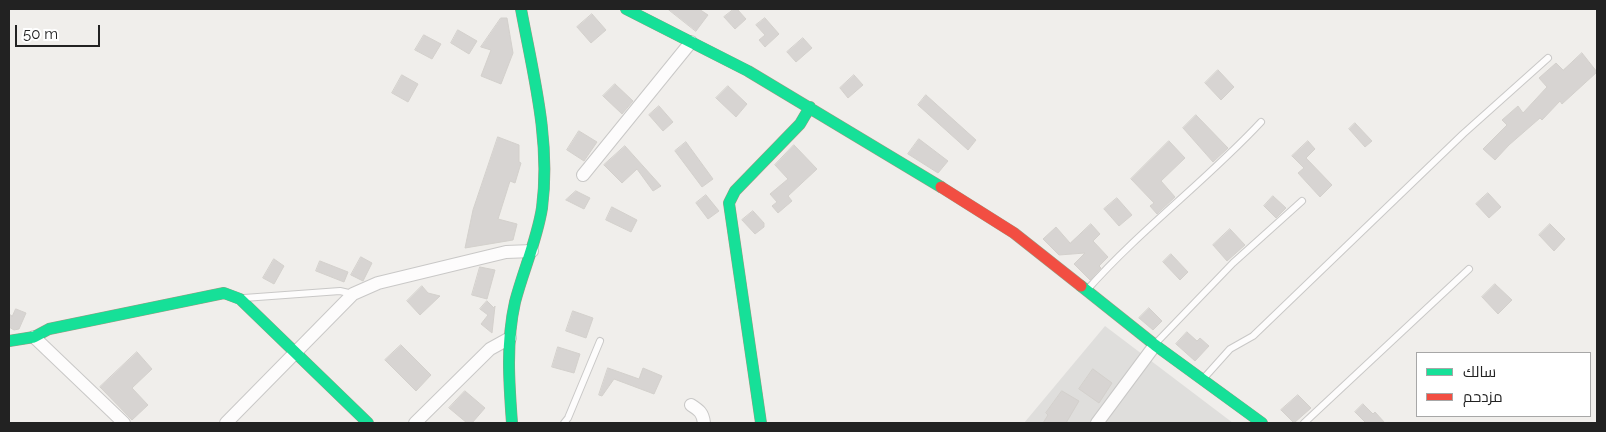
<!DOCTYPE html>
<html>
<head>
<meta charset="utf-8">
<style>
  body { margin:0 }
  #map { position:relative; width:1606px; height:432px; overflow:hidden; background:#f0eeeb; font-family:Raleway,Cairo,sans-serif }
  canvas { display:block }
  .frame { position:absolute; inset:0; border:10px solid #222; pointer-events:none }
  .legend { position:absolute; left:1416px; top:352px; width:175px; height:65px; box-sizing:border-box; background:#fff; border:1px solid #a7a7a7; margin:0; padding:6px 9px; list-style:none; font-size:15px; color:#222 }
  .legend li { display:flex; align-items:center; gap:10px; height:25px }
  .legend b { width:25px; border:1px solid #a7a7a7 }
  .scale { position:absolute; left:15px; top:25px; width:85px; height:22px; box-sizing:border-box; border:2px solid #222; border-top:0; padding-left:6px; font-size:15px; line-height:18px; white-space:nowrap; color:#222; -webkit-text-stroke:4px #fff; paint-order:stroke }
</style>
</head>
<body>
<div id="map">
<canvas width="1606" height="432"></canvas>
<div class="frame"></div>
<ul class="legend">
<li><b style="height:6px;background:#16e098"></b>سالك</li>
<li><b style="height:6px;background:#f24e42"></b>مزدحم</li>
</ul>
<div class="scale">50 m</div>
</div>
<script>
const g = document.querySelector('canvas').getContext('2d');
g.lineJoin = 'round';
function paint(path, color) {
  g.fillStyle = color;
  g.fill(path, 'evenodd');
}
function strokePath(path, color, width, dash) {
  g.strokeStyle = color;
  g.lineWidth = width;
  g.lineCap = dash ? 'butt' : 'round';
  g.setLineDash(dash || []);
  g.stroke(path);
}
const residential = new Path2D(`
  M1105,326L1233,423H1024Z`);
const building = new Path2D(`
  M668,9H699L708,15L696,31Z
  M734,9H737L746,19L735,29L724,17Z
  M592,14L606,30L591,43L577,27Z
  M501,18H507L513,53L501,84L481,76L491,50L481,47Z
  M765,18L779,34L765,47L759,40L765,35L756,25Z
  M458,30L477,41L469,54L451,43Z
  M424,35L441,44L432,59L415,50Z
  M803,38L812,48L796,62L787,52Z
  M1582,53L1597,72L1562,104L1560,101L1542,120L1540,118L1509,145L1495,160L1483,149L1507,125L1502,120L1518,106L1523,113L1547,87L1539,78L1556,63L1563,70Z
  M1218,70L1234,87L1221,100L1205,83Z
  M402,75L418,84L408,102L392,93Z
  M854,75L863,85L848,98L840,88Z
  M615,84L633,101L622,114L603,96Z
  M728,86L747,104L736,117L716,98Z
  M926,95L976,140L968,150L918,105Z
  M659,106L673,122L663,131L649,115Z
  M1196,115L1228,148L1213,162L1183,128Z
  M1355,123L1372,141L1365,147L1349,129Z
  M579,131L597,142L584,161L567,150Z
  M498,137L519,145V162L521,163L515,183L510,181L498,219L517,224L513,240L465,248L473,210Z
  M919,139L948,161L938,173L908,154Z
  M1169,141L1185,158L1161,181L1175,197L1157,214L1150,206L1154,203L1131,179Z
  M1308,141L1315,149L1306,158L1332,185L1320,197L1298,173L1304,168L1292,156Z
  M686,142L713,179L702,187L675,151Z
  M794,145L817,169L788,196L792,201L778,213L772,206L777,202L770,194L788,179L775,165Z
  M625,146L661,186L653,191L637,169L622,183L604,165Z
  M576,191L590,198L584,209L566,200Z
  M1488,193L1501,207L1489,218L1476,204Z
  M706,195L719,211L708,219L696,203Z
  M1273,196L1286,208L1276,218L1264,206Z
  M1117,198L1132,215L1119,226L1104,209Z
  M612,207L637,220L631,232L606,220Z
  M753,211L764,223V227L755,234L742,220Z
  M1091,224L1100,234L1093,241L1108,257L1099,266L1101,268L1090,280L1074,264L1085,253L1059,255L1043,239L1056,227L1070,243Z
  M1550,224L1565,239L1554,251L1539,235Z
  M1230,229L1245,245L1227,261L1213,245Z
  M1171,254L1188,272L1180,280L1163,262Z
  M361,257L372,263L363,281L351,275Z
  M274,259L284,266L274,284L263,278Z
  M320,261L348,272L344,282L316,271Z
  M480,267L495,270L487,299L472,295Z
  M1495,284L1512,300L1498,314L1482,297Z
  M422,286L428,293L440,296L420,315L407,301Z
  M487,301L494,308L495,306L492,333L481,324L488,315L480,309Z
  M1149,308L1162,321L1153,330L1139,318Z
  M16,309L26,313L19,329L14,330L9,327V314L12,316Z
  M573,311L593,318L586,338L566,331Z
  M1187,332L1197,341L1200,338L1209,346L1195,361L1176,344Z
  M401,345L431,375L416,391L385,360Z
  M558,347L580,354L574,373L552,367Z
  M137,352L152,369L132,388L148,405L132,420L100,387Z
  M608,368L639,379L643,368L662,376L654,394L614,379L602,396L599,395Z
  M1093,369L1112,383L1099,403L1079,389Z
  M465,391L485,408L472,423H467L449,408Z
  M1062,391L1079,401L1066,423H1043L1048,415L1046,413Z
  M1298,395L1311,408L1294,423L1281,410Z
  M1363,404L1373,414L1375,412L1385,423H1363L1365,422L1355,412Z`);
const lane = new Path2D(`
  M1087,290C1141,229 1206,181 1261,122
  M244,298L340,291L353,294
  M1155,344L1233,263L1302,201
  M1204,378L1230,349L1253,336L1463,134L1548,58
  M564,423L568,418L600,341
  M1304,423L1469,269`);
const street = new Path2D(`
  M583,175L691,42
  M34,337L124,423
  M691,405C699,410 703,413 704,423
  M226,423L353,294L378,283L506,252L532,251
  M415,423L490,349L510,338
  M1097,423L1155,345`);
const fast = new Path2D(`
  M626,9L748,71L941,187
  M1081,286L1155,345L1262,423
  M9,341L34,337L49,329L224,293L240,299L368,423
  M512,423C509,383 506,342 515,302C523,271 537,240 542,208C551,141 533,74 521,9
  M761,423L729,203L735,191L800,124L810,107`);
const jam = new Path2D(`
  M941,187L1014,233L1081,286`);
paint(residential, '#dfdedc');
paint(building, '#d7d4d2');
strokePath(building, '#d3d0cc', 1);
strokePath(lane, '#c9c8c7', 8);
strokePath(street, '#c9c8c7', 14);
strokePath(fast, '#999a82', 12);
strokePath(jam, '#999a82', 12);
strokePath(lane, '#fdfcfc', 6);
strokePath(street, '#fdfcfc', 12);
strokePath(fast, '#16e098', 11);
strokePath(jam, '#f24e42', 11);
</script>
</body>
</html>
